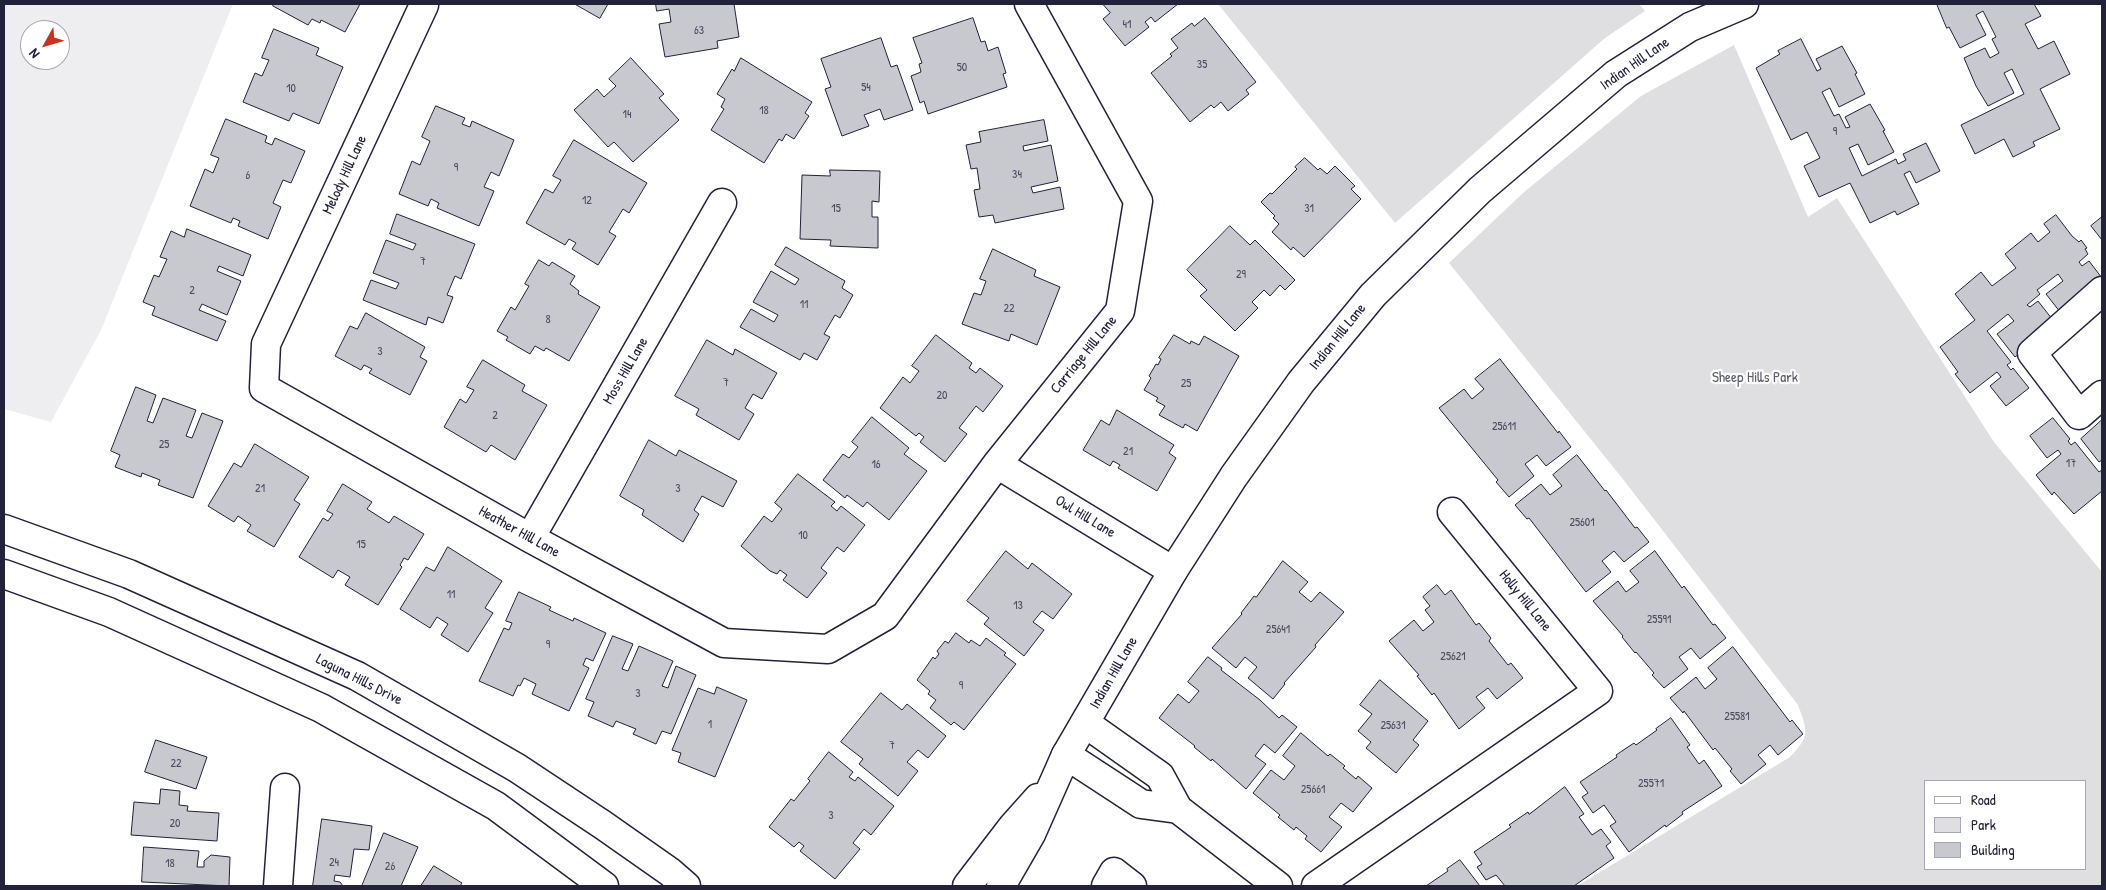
<!DOCTYPE html>
<html>
<head>
<meta charset="utf-8">
<style>
  body { margin:0 }
  #map { position:relative; width:2106px; height:890px; overflow:hidden; background:#fff; font-family:"Patrick Hand",sans-serif }
  canvas { display:block }
  .frame { position:absolute; inset:0; border:5px solid #22223b; pointer-events:none }
  .legend { position:absolute; left:1924px; top:780px; width:162px; height:90px; box-sizing:border-box; background:#fff; border:1px solid #a7a7b1; margin:0; padding:6px 9px; list-style:none; font-size:15px; color:#22223b }
  .legend li { display:flex; align-items:center; gap:10px; height:25px }
  .legend b { width:25px; border:1px solid #a7a7b1 }
  .north { position:absolute; left:20px; top:20px; width:50px; height:50px; box-sizing:border-box; background:#fff; border:1px solid #a7a7b1; border-radius:50%; rotate:231deg; font-size:14px; font-weight:700; line-height:20px; text-align:center; color:#22223b }
  .north::after { content:''; display:block; margin:auto; width:18px; height:22px; background:#c8321e; clip-path:polygon(50% 0,100% 100%,50% 72%,0 100%) }
</style>
</head>
<body>
<div id="map">
<canvas width="2106" height="890"></canvas>
<div class="frame"></div>
<ul class="legend">
<li><b style="height:6px;background:#fff"></b>Road</li>
<li><b style="height:14px;background:#dfdfe2"></b>Park</li>
<li><b style="height:14px;background:#c8c8cf"></b>Building</li>
</ul>
<div class="north">N</div>
</div>
<script>
const g = document.querySelector('canvas').getContext('2d');
g.lineJoin = 'round';
function paint(path, color) {
  g.fillStyle = color;
  g.fill(path, 'evenodd');
}
function strokePath(path, color, width, dash) {
  g.strokeStyle = color;
  g.lineWidth = width;
  g.lineCap = dash ? 'butt' : 'round';
  g.setLineDash(dash || []);
  g.stroke(path);
}
function drawText(font, color, halo, rows, align = 'center') {
  g.font = font + ' "Patrick Hand",sans-serif';
  g.lineWidth = 4.5;
  g.setLineDash([]);
  g.textBaseline = 'middle';
  g.strokeStyle = halo;
  g.fillStyle = color;
  for (const [text, x, y, turn = 0] of rows) {
    g.save();
    g.translate(x, y);
    g.rotate((+turn || 0) * Math.PI / 180);
    g.textAlign = isNaN(turn) ? turn : align;
    if (halo) g.strokeText(text, 0, 0);
    g.fillText(text, 0, 0);
    g.restore();
  }
}
const built = new Path2D(`
  M4,4H233L101,330L51,422L4,409ZM30,30H60V60H30Z`);
const green = new Path2D(`
  M1218,4H1639L1645,11L1605,38L1395,223Z
  M1734,45L1808,217L1837,198L1994,442L2102,572V886H1577L1790,757C1810,736 1808,732 1798,705L1622,478L1449,263L1523,193L1641,96ZM1925,781H2085V869H1925Z`);
const building = new Path2D(`
  M274,4H360L345,32L321,20L320,23L312,19L308,25L273,6Z
  M575,4H608L600,18Z
  M656,4H734L739,37L717,41L718,48L665,57L659,24L671,22L669,9L657,11Z
  M1103,4H1178L1155,22L1151,17L1145,22L1149,27L1125,46L1103,19L1110,13Z
  M1937,4H2034L2041,16L2025,24L2038,49L2054,41L2070,74L2040,89L2060,129L2033,142L2035,146L2013,157L2004,139L1975,154L1961,125L2024,94L2012,69L2004,73L2014,93L1988,106L1976,86L1964,58L1985,48L1990,58L1999,53L1992,39L1996,37L1983,11L1976,15L1986,35L1960,48L1949,27L1947,28Z
  M973,18L981,42L985,41L988,51L998,47L1006,73L1003,74L1007,87L928,114L924,101L920,103L911,76L921,72L919,64L922,63L913,38Z
  M1205,18L1256,82L1246,90L1249,94L1228,111L1221,102L1214,108L1211,105L1190,122L1151,73L1172,56L1170,54L1178,48L1171,39L1192,23L1194,26Z
  M274,29L319,48L316,55L343,67L319,124L293,113L289,121L243,102L255,73L262,76L269,60L262,58Z
  M881,38L891,67L897,65L913,110L884,120L880,109L864,115L869,126L842,136L825,89L831,87L821,59Z
  M1801,39L1817,71L1821,69L1816,59L1842,46L1857,73L1855,74L1865,94L1839,107L1830,88L1822,92L1834,116L1839,114L1846,128L1850,127L1845,117L1870,104L1885,130L1883,131L1894,152L1868,165L1858,144L1849,148L1862,176L1896,159L1898,164L1906,160L1903,154L1926,143L1940,171L1916,183L1910,171L1904,174L1919,204L1897,215L1895,211L1870,223L1850,183L1819,197L1804,166L1820,158L1807,132L1791,140L1756,68L1780,54L1778,51Z
  M631,58L664,94L659,98L679,120L633,162L614,142L608,147L574,110L597,89L604,97L616,86L609,79Z
  M741,58L812,102L805,113L809,116L794,139L786,134L782,141L779,139L764,163L711,130L724,109L721,107L725,99L717,94L732,69L734,71Z
  M436,106L465,118L462,124L470,127L472,121L514,140L499,176L491,172L484,187L494,191L479,226L437,208L439,203L431,199L428,206L399,194L412,161L420,165L430,141L422,137Z
  M226,119L267,136L265,142L272,145L275,138L305,151L291,183L283,180L273,203L281,207L268,239L238,226L240,221L233,218L231,223L190,206L205,169L213,173L219,158L211,155Z
  M1044,120L1048,141L1023,146L1024,151L1051,145L1058,181L1031,187L1033,193L1060,187L1064,209L995,223L993,215L979,217L974,190L980,189L977,168L971,169L966,145L981,142L979,132Z
  M574,140L647,183L629,213L623,209L609,232L616,236L598,265L572,249L576,243L569,239L565,245L526,223L545,189L553,193L561,180L553,176Z
  M1305,158L1318,170L1320,168L1327,174L1335,166L1355,186L1351,189L1361,199L1304,257L1293,247L1291,250L1272,232L1279,224L1273,218L1275,216L1261,202L1270,193L1272,194L1297,169L1295,167Z
  M830,170L880,171L879,202L872,201V217H878V248L830,246L831,240L800,239L802,175L830,176Z
  M397,214L475,244L461,279L455,276L447,295L453,297L443,323L428,317L426,325L363,300L371,280L396,289L399,283L373,273L386,240L413,250L416,244L390,234Z
  M2056,215L2072,236L2079,242L2081,240L2087,248L2085,249L2088,254L2079,262L2082,266L2089,261L2102,278L2064,317L2046,294L2063,281L2058,274L2037,290L2040,294L2027,305L2030,307L2038,301L2056,324L2015,357L1997,334L2014,321L2008,314L1987,331L2011,362L2007,365L2011,370L2013,368L2029,388L2006,406L1990,386L2001,377L1997,372L1970,393L1955,374L1958,372L1940,347L1975,320L1955,294L1981,272L1992,286L2016,268L2005,254L2031,233L2038,242L2050,232L2044,224Z
  M2102,217V240L2091,226Z
  M1230,226L1250,245L1255,240L1295,280L1285,290L1280,285L1270,296L1264,290L1252,302L1258,308L1235,331L1200,296L1207,290L1187,270Z
  M187,229L251,255L243,276L219,266L217,271L241,281L227,315L202,304L199,310L226,321L217,341L152,315L155,307L143,302L154,275L159,277L167,259L160,257L171,231L184,237Z
  M786,247L845,281L842,288L853,295L840,318L835,315L824,334L830,337L817,360L804,353L800,360L740,327L751,309L774,322L778,315L753,302L771,271L795,285L799,279L775,265Z
  M993,249L1036,270L1034,276L1060,287L1037,345L1011,334L1009,341L962,324L974,293L981,295L986,281L980,279Z
  M539,260L549,266L552,262L575,276L570,284L579,291L578,294L600,307L569,361L546,348L544,351L535,346L530,354L506,340L508,337L497,331L511,307L515,310L529,286L525,284Z
  M366,313L425,347L420,357L427,361L410,395L369,373L372,369L364,365L361,370L335,356L350,326L357,329Z
  M936,335L972,363L969,368L976,373L980,368L1003,386L983,412L976,406L959,428L967,434L945,462L920,442L924,437L919,433L916,436L880,408L903,377L910,383L919,371L912,366Z
  M1174,335L1190,344L1191,341L1199,345L1204,336L1239,356L1197,431L1185,424L1183,428L1159,415L1165,406L1156,401L1158,398L1144,390L1151,378L1149,376L1156,364L1158,365L1161,359L1159,358Z
  M707,340L733,355L735,349L777,373L762,399L753,394L745,408L754,414L739,440L696,415L699,409L675,396Z
  M1500,359L1558,433L1559,431L1571,447L1546,466L1537,455L1525,464L1534,476L1509,497L1496,482L1498,480L1439,408L1464,389L1472,399L1484,389L1475,379Z
  M483,360L525,385L522,391L547,405L515,460L491,445L486,452L444,427L460,399L466,403L474,390L467,387Z
  M136,387L156,395L147,421L153,423L163,398L196,410L186,436L192,438L202,413L223,421L193,498L158,485L160,480L142,473L141,477L115,467L120,455L111,451Z
  M1117,410L1174,445L1169,453L1176,458L1157,491L1118,468L1120,465L1113,461L1110,466L1083,450L1101,420L1109,425Z
  M872,417L909,448L904,454L927,471L889,520L867,502L863,507L847,495L845,498L823,480L843,454L849,458L858,447L852,442Z
  M2053,418L2070,439L2068,441L2071,445L2075,442L2099,472L2102,470V491L2074,514L2054,492L2052,495L2036,475L2061,454L2058,450L2047,458L2030,436Z
  M2102,420V460L2099,462L2081,439Z
  M649,440L676,456L679,450L737,481L723,507L702,496L694,510L699,514L683,542L642,515L644,510L620,496Z
  M255,444L309,477L294,500L300,504L274,547L247,531L251,525L238,516L234,522L208,506L234,463L241,467Z
  M1577,455L1605,491L1606,490L1635,528L1637,527L1649,542L1624,562L1614,551L1602,561L1611,572L1586,592L1529,518L1527,519L1515,505L1541,484L1550,495L1562,486L1553,475Z
  M798,474L835,502L831,506L837,511L841,506L865,525L844,552L837,547L821,568L827,573L807,598L783,580L787,575L780,570L777,574L770,571L741,546L764,516L772,522L782,509L775,503Z
  M343,484L372,502L367,509L389,523L394,516L424,534L408,560L404,558L400,565L402,567L378,605L345,585L350,577L338,570L333,578L299,557L323,518L328,521L333,514L327,511Z
  M448,547L502,581L485,608L493,613L468,652L441,635L448,624L437,617L430,628L400,609L426,567L434,571Z
  M1006,551L1028,569L1032,563L1072,594L1053,619L1042,611L1033,622L1044,630L1024,656L984,624L989,618L967,601Z
  M1655,551L1682,588L1684,586L1713,625L1715,624L1726,638L1700,659L1691,648L1679,657L1688,669L1664,688L1652,675L1654,673L1636,652L1635,653L1622,637L1623,636L1593,601L1618,581L1626,592L1639,582L1630,571Z
  M1283,561L1308,582L1299,592L1311,602L1320,592L1344,612L1315,645L1316,647L1284,683L1285,684L1273,699L1248,678L1257,667L1245,657L1236,668L1212,648L1242,614L1241,613L1254,596L1256,597Z
  M1437,585L1445,595L1451,590L1476,625L1479,623L1491,638L1489,641L1508,665L1511,663L1523,678L1497,699L1488,688L1476,697L1485,708L1459,729L1434,693L1432,695L1417,676L1419,675L1389,641L1414,620L1423,631L1434,622L1425,610L1430,606L1423,597Z
  M519,592L551,607L549,610L573,621L574,618L606,633L593,661L586,658L583,665L589,668L569,711L532,694L536,684L524,678L520,686L518,685L513,696L479,681L504,628L509,630L512,623L506,621Z
  M956,633L969,643L971,640L980,646L986,638L1006,653L1004,655L1016,664L964,730L954,722L951,725L930,708L936,700L928,694L930,691L917,680L933,657L935,659L939,654L937,651L945,641L948,643Z
  M613,636L633,644L622,669L628,671L639,646L673,661L662,686L668,688L676,666L696,675L671,734L662,731L656,744L633,734L636,729L616,721L613,727L588,716L594,702L586,699Z
  M1733,647L1790,722L1792,720L1803,734L1778,755L1770,745L1758,755L1766,764L1741,784L1730,771L1732,769L1715,748L1713,750L1684,711L1683,713L1670,698L1696,677L1705,689L1717,679L1708,668Z
  M1208,657L1222,668L1221,670L1260,700L1279,718L1282,715L1297,727L1275,753L1264,744L1255,756L1266,764L1246,789L1212,759L1211,761L1194,747L1195,746L1159,718L1178,694L1189,703L1199,691L1188,682Z
  M1380,680L1428,721L1413,740L1419,745L1396,773L1366,748L1371,742L1358,731L1372,714L1360,705Z
  M717,687L747,700L715,777L678,762L681,753L672,750L698,688L714,694Z
  M881,693L902,710L907,704L946,736L928,758L918,750L907,762L918,771L898,796L859,764L863,759L841,742Z
  M1671,718L1690,745L1687,747L1699,764L1704,760L1722,786L1682,812L1683,814L1666,827L1665,825L1629,852L1610,826L1616,822L1604,805L1593,813L1582,797L1588,793L1580,782L1617,757L1616,755L1634,743L1636,745L1657,730L1656,729Z
  M1301,733L1328,756L1330,754L1345,766L1343,768L1356,779L1358,776L1372,788L1353,812L1341,803L1329,817L1342,827L1321,852L1305,839L1307,836L1296,827L1294,830L1278,817L1280,815L1253,793L1271,770L1284,780L1295,766L1283,756Z
  M156,740L207,757L196,789L145,772Z
  M829,752L853,772L849,777L855,781L858,777L894,806L871,835L864,829L853,843L860,849L835,879L800,851L804,846L799,842L794,847L769,827L791,799L794,801L810,781L808,779Z
  M1565,787L1584,814L1579,817L1592,835L1601,829L1611,842L1606,846L1614,858L1574,886H1505L1496,875L1486,880L1477,867L1482,864L1474,852L1511,827L1509,825L1528,812L1529,814Z
  M161,789L180,791L179,805L188,806L187,811L219,813L217,841L131,835L134,802L159,804Z
  M322,819L372,826L369,850L354,849L350,877L335,875L334,881L340,882L343,886H313Z
  M384,833L418,847L401,886H362Z
  M144,847L199,851L197,867H204V861L211,855L230,857L229,886L142,882Z
  M1460,860L1480,886H1426L1448,871L1447,869Z
  M434,866L462,883L460,886H421Z`);
const street = new Path2D(`
  M424,5L266,344L264,388L530,538L724,643L828,649L885,616L997,464L1120,311L1138,201L1029,4
  M2102,291L2032,353L2079,415L2102,395
  M997,464L1173,571
  M530,538L722,203
  M1085,723L1160,776L1178,809L1278,886
  M1066,755L1141,804L1178,809
  M278,886L285,788
  M1106,886L1114,872L1132,886
  M1316,886L1598,691L1452,512`);
const secondary = new Path2D(`
  M4,529L129,574L357,676L517,768L603,825L670,872L686,886
  M4,574L109,612L321,708L496,806L604,886
  M967,886L1013,826L1038,798
  M1001,886L1031,834L1066,755L1173,571L1234,476L1301,382L1373,295L1480,190L1616,74L1690,27L1744,4`);
const numberNames = [
  ["41",1127,25],
  ["63",699,31],
  ["35",1202,65],
  ["50",962,68],
  ["54",866,88],
  ["10",291,89],
  ["18",764,111],
  ["14",627,115],
  ["9",1835,132],
  ["9",456,168],
  ["34",1017,175],
  ["6",248,176],
  ["12",587,201],
  ["15",836,209],
  ["31",1309,209],
  ["7",423,262],
  ["29",1241,275],
  ["2",192,291],
  ["11",804,305],
  ["22",1009,309],
  ["8",548,320],
  ["3",380,352],
  ["7",726,383],
  ["25",1186,384],
  ["20",942,396],
  ["2",495,416],
  ["25611",1504,427],
  ["25",164,445],
  ["21",1128,452],
  ["17",2071,464],
  ["16",876,465],
  ["21",260,489],
  ["3",678,489],
  ["25601",1582,523],
  ["10",803,536],
  ["15",361,545],
  ["11",451,595],
  ["13",1018,606],
  ["25591",1659,620],
  ["25641",1278,630],
  ["9",548,645],
  ["25621",1453,657],
  ["9",961,686],
  ["3",638,694],
  ["25581",1737,717],
  ["1",710,725],
  ["25631",1393,726],
  ["7",892,746],
  ["22",176,764],
  ["25571",1651,784],
  ["25661",1313,790],
  ["3",831,816],
  ["20",175,824],
  ["24",334,863],
  ["18",170,864],
  ["26",390,867]
];
const streetNames = [
  ["Indian Hill Lane",1635,64,-35],
  ["Melody Hill Lane",345,175,-65],
  ["Indian Hill Lane",1338,337,-51],
  ["Carriage Hill Lane",1084,355,-51],
  ["Moss Hill Lane",626,371,-60],
  ["Owl Hill Lane",1085,517,31],
  ["Heather Hill Lane",519,532,29],
  ["Holly Hill Lane",1525,601,51],
  ["Indian Hill Lane",1114,673,-60],
  ["Laguna Hills Drive",359,680,27]
];
const parkNames = [
  ["Sheep Hills Park",1755,378]
];
paint(built, '#eeeef1');
paint(green, '#dfdfe2');
paint(building, '#c8c8cf');
strokePath(building, '#22223b', 1);
strokePath(street, '#22223b', 31);
strokePath(secondary, '#22223b', 31);
strokePath(street, '#fff', 28);
strokePath(secondary, '#fff', 28);
drawText('12px', '#4c4c60', null, numberNames);
drawText('15px', '#22223b', '#fff', streetNames);
drawText('15px', '#5b5b6d', '#fff', parkNames);
</script>
</body>
</html>
